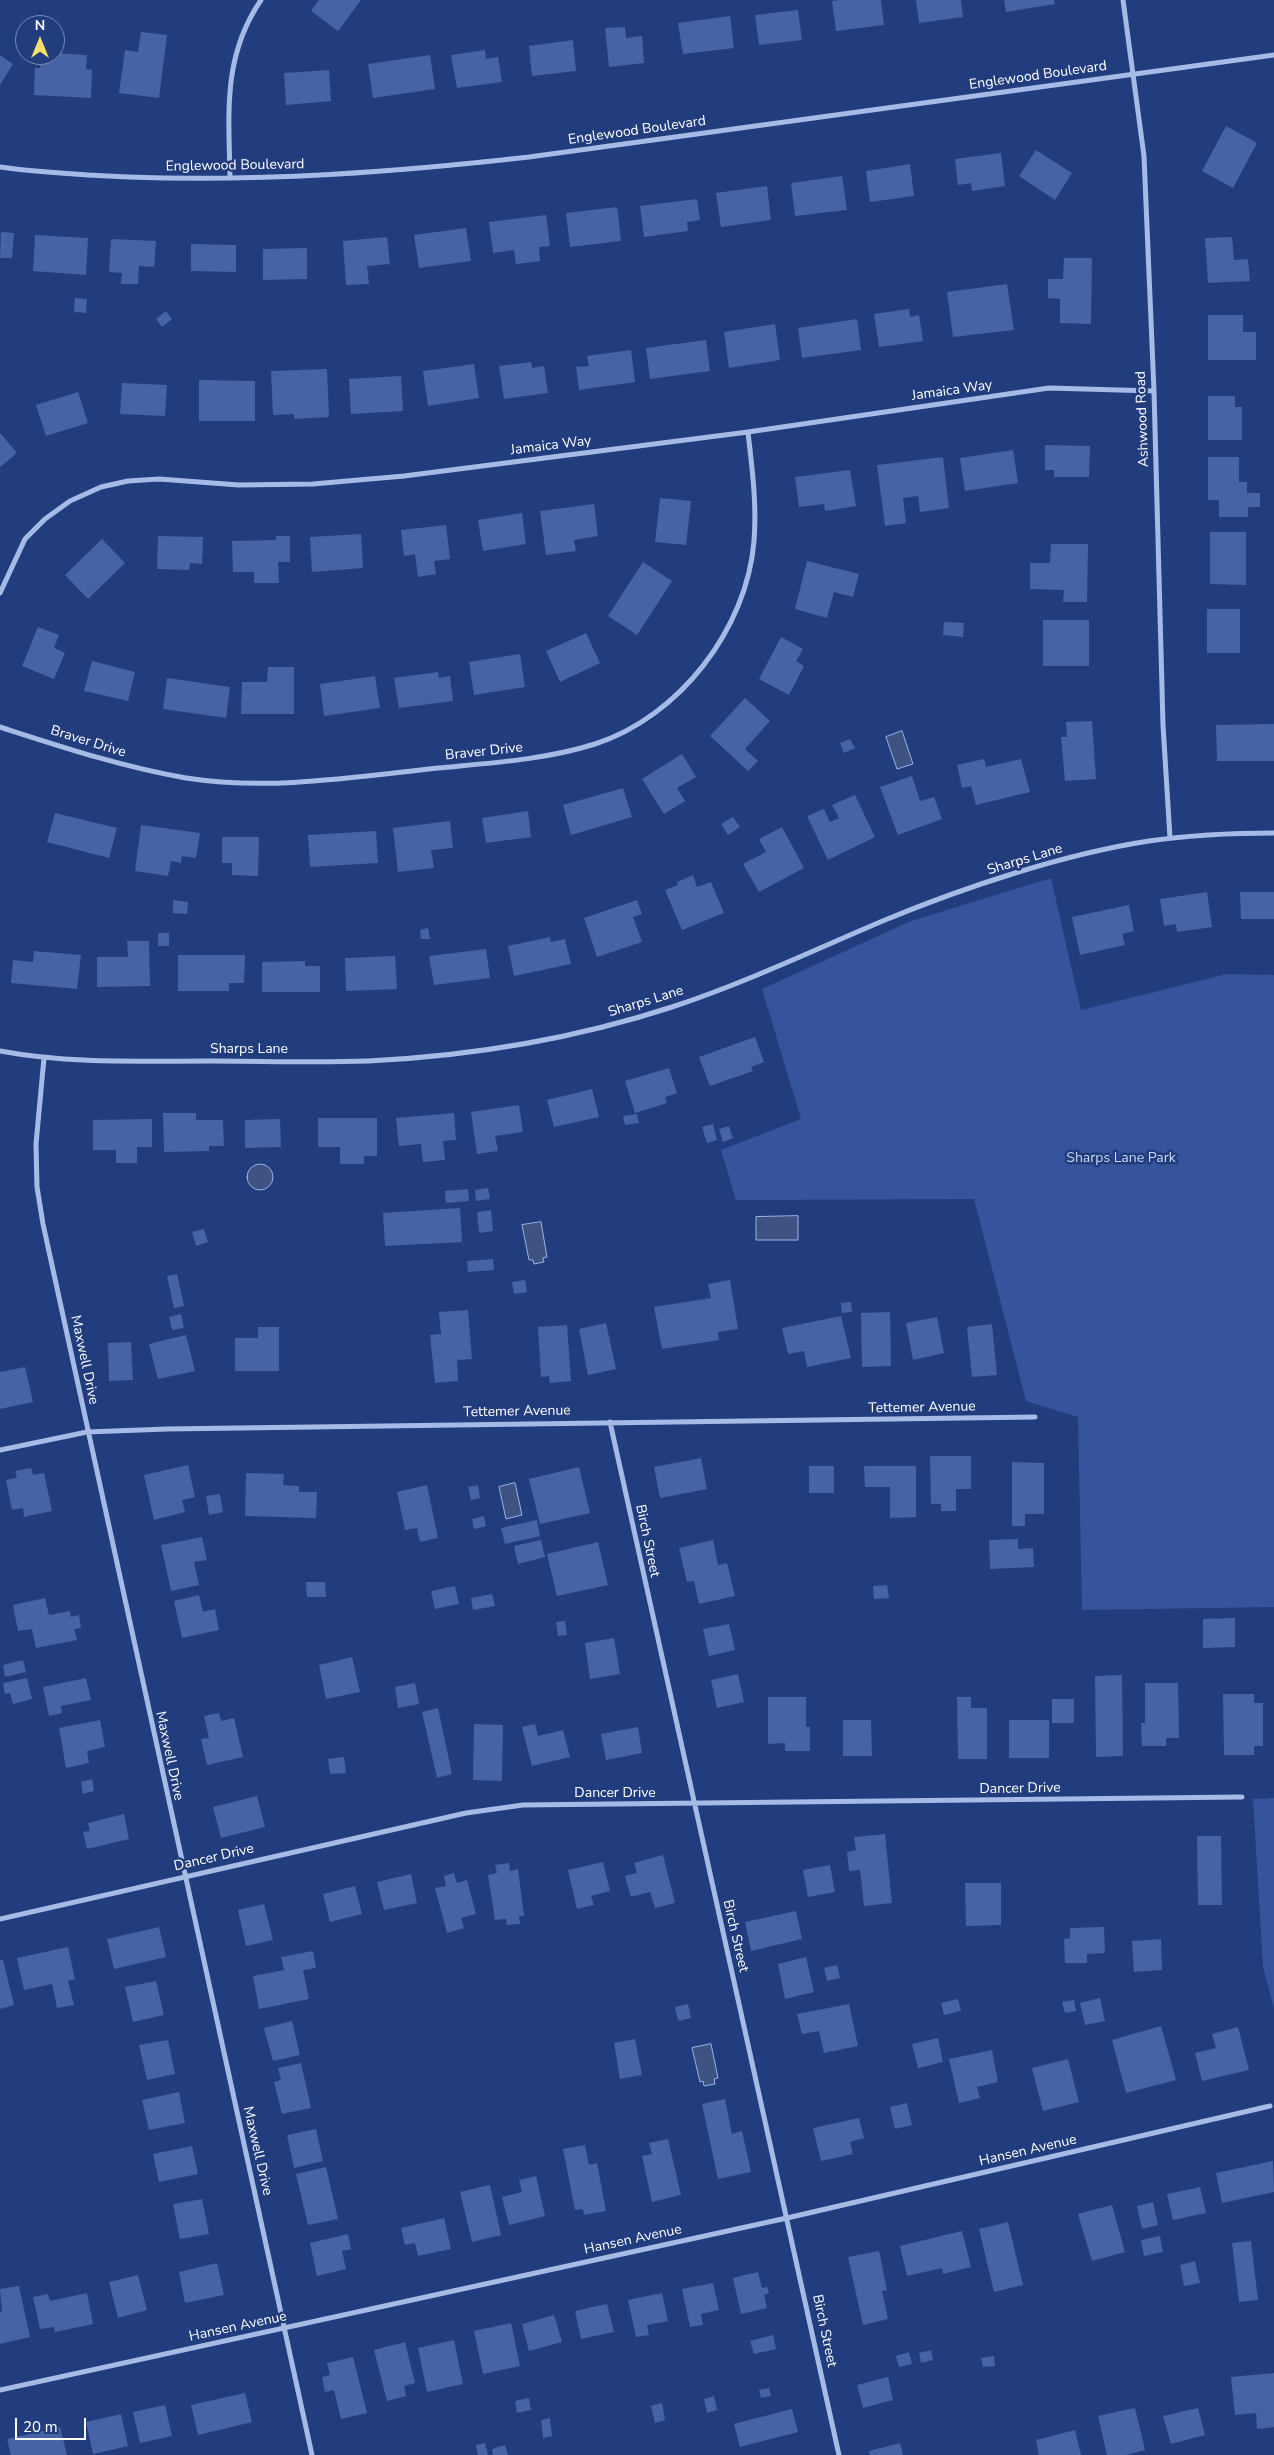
<!DOCTYPE html>
<html>
<head>
<meta charset="utf-8">
<style>
  body { margin:0 }
  #map { position:relative; width:1274px; height:2455px; overflow:hidden; background:#223d7e; font-family:"Nunito Sans",sans-serif }
  canvas { display:block }
  .north { position:absolute; left:15px; top:15px; width:50px; height:50px; box-sizing:border-box; background:#223d7e; border:1px solid #7a8bb2; border-radius:50%; rotate:0deg; font-size:14px; font-weight:700; line-height:20px; text-align:center; color:#fff }
  .north::after { content:''; display:block; margin:auto; width:18px; height:22px; background:#f2de69; clip-path:polygon(50% 0,100% 100%,50% 72%,0 100%) }
  .scale { position:absolute; left:15px; top:2418px; width:71px; height:22px; box-sizing:border-box; border:2px solid #fff; border-top:0; padding-left:6px; font-size:15px; line-height:18px; white-space:nowrap; color:#fff; -webkit-text-stroke:4px #223d7e; paint-order:stroke }
</style>
</head>
<body>
<div id="map">
<canvas width="1274" height="2455"></canvas>
<div class="north">N</div>
<div class="scale">20 m</div>
</div>
<script>
const g = document.querySelector('canvas').getContext('2d');
g.lineJoin = 'round';
function paint(path, color) {
  g.fillStyle = color;
  g.fill(path, 'evenodd');
}
function strokePath(path, color, width, dash) {
  g.strokeStyle = color;
  g.lineWidth = width;
  g.lineCap = dash ? 'butt' : 'round';
  g.setLineDash(dash || []);
  g.stroke(path);
}
function drawText(font, color, halo, rows, align = 'center') {
  g.font = font + ' "Nunito Sans",sans-serif';
  g.lineWidth = 5;
  g.setLineDash([]);
  g.textBaseline = 'middle';
  g.strokeStyle = halo;
  g.fillStyle = color;
  for (const [text, x, y, turn = 0] of rows) {
    g.save();
    g.translate(x, y);
    g.rotate((+turn || 0) * Math.PI / 180);
    g.textAlign = isNaN(turn) ? turn : align;
    if (halo) g.strokeText(text, 0, 0);
    g.fillText(text, 0, 0);
    g.restore();
  }
}
const green = new Path2D(`
  M1051,878L1081,1010L1227,974L1274,975V1607L1082,1610L1078,1417L1026,1401L974,1199L736,1200L721,1150L801,1119L762,989L911,921Z
  M1274,1798V2008L1263,1967L1253,1799Z`);
const water = new Path2D(`
  M902,731L913,764L897,769L886,737Z
  M247 1177a13 13 0 1 1 26 0a13 13 0 1 1-26 0Z
  M798,1216V1240H756V1217Z
  M541,1222L547,1257L543,1258L544,1262L534,1264L533,1260H529L522,1225Z
  M515,1483L522,1515L506,1519L499,1487Z
  M711,2044L718,2078L714,2079L715,2084L704,2086L703,2081L700,2082L692,2048Z`);
const building = new Path2D(`
  M319,0H361L338,31L311,11Z
  M839,0H881L884,25L836,31L832,1Z
  M916,0H961L963,17L919,23Z
  M1004,0H1054L1055,4L1006,12Z
  M798,10L802,40L759,45L755,15Z
  M730,16L734,48L683,54L678,23Z
  M625,27L626,38L642,36L644,63L609,67L605,28Z
  M141,32L167,35L159,98L119,93L125,50L138,52Z
  M573,40L576,71L532,76L529,46Z
  M485,50L486,59L498,57L502,82L457,88L451,55Z
  M55,53L87,55L86,69L92,70L91,98L34,95L35,68H40L41,55H55Z
  M0,55L13,64L0,85Z
  M430,55L435,89L373,98L368,64Z
  M329,70L331,101L286,105L284,73Z
  M1226,126L1257,143L1233,188L1202,171Z
  M1036,150L1072,173L1055,200L1019,176Z
  M1001,153L1005,186L972,191L971,183L958,185L955,159Z
  M910,164L914,196L870,202L866,171Z
  M842,176L847,210L795,216L791,183Z
  M767,186L771,220L721,227L716,193Z
  M697,199L700,220L687,222L688,231L644,237L640,206Z
  M617,207L621,241L570,247L566,213Z
  M546,215L550,246L539,247L540,261L516,264L514,250L493,253L489,222Z
  M466,228L471,261L419,268L414,235Z
  M1,232L14,233L12,258H0Z
  M35,235L88,238L86,275L33,271Z
  M387,237L390,264L367,266L369,284L346,285L343,241Z
  M1232,237L1234,260L1248,259L1250,281L1208,283L1205,238Z
  M111,239L156,241L154,267L139,266L138,284H121L122,273L109,272Z
  M191,244L236,245V272L191,271Z
  M307,248V279L263,280V249Z
  M1064,258H1092L1091,324L1060,323V299L1048,298V279H1063Z
  M1007,284L1014,330L953,337L947,292Z
  M75,298L87,299L86,313L74,312Z
  M909,309L910,317L919,315L923,341L879,347L874,314Z
  M166,311L172,319L162,327L156,319Z
  M1208,315H1243V332H1256V360H1208Z
  M857,319L861,350L802,358L798,328Z
  M775,324L780,360L729,368L724,332Z
  M706,340L710,371L650,379L646,348Z
  M631,350L635,382L579,390L576,367L589,366L587,356Z
  M531,362L532,368L544,366L548,393L504,399L499,366Z
  M474,364L479,398L428,406L423,371Z
  M327,369L329,417L294,419V414L273,415L271,371Z
  M401,376L403,411L351,414L349,379Z
  M199,380L255,381V421H199Z
  M122,383L167,385L165,416L120,414Z
  M78,392L88,423L46,436L36,405Z
  M1208,396H1235V407H1242V440H1208Z
  M0,433L17,453L0,467Z
  M1045,445L1090,446L1089,477H1054V470H1045Z
  M1013,450L1018,483L965,491L960,458Z
  M943,457L949,508L920,512L918,496L903,498L906,523L885,526L877,465Z
  M1208,457H1239V482H1247V493H1260V507H1248V517H1219V500H1208Z
  M850,470L856,506L825,511L824,504L799,507L795,477Z
  M660,498L691,501L686,545L655,542Z
  M594,504L598,536L574,540L576,551L546,555L540,511Z
  M522,513L526,544L483,551L478,520Z
  M446,525L450,559L434,561L436,574L418,577L415,554L404,556L401,530Z
  M1210,532H1246V585L1210,584Z
  M361,534L363,568L312,572L310,537Z
  M158,536L203,537L202,564L190,563L189,570L157,569Z
  M276,536H290V562H278L279,583H254V572H233L232,541L276,540Z
  M102,539L125,563L88,599L65,575Z
  M1051,544H1088L1087,602H1063L1064,590L1030,589V563H1050Z
  M807,561L859,574L853,597L834,592L827,618L795,609Z
  M643,562L672,581L637,635L608,616Z
  M1207,609H1240V653H1207Z
  M1043,620H1089V666H1043Z
  M944,622L964,623L963,637L943,635Z
  M38,627L59,635L54,648L65,653L54,679L22,666Z
  M586,633L600,663L560,682L546,651Z
  M781,637L803,649L796,661L804,666L789,695L759,679Z
  M520,654L525,687L474,695L469,662Z
  M92,661L135,672L128,701L84,691Z
  M268,667H294V714H241L242,682H267Z
  M438,672L439,678L450,676L453,701L399,708L394,678Z
  M375,676L380,708L324,716L320,684Z
  M167,678L230,687L226,718L163,709Z
  M745,698L770,721L745,749L758,761L748,771L710,736Z
  M1092,721L1096,779L1065,781L1061,737H1067L1066,722Z
  M1274,724V761H1217L1216,725Z
  M850,739L855,748L844,753L840,743Z
  M682,754L696,777L677,788L685,801L664,814L642,779Z
  M984,759L986,767L1021,759L1030,792L976,805L971,786L962,788L957,765Z
  M912,776L920,801L934,797L942,819L898,835L880,787Z
  M623,788L632,817L571,835L563,805Z
  M855,795L875,837L828,860L807,816L824,809L830,822L839,818L832,805Z
  M528,811L531,837L486,843L482,818Z
  M55,813L117,828L109,858L47,842Z
  M733,817L740,827L728,835L721,824Z
  M450,821L453,848L431,850L434,868L398,872L393,828Z
  M141,825L200,833L196,858L182,856L181,863L171,861L168,876L135,871Z
  M782,827L804,868L759,892L743,864L766,852L759,839Z
  M376,831L378,863L310,867L308,835Z
  M222,837H259L258,876L232,875V863H222Z
  M693,875L697,887L711,882L724,913L682,930L665,890L678,885L677,882Z
  M1207,892L1212,927L1177,932L1176,924L1164,926L1160,899Z
  M1240,892H1274V919H1241Z
  M173,900L188,902L187,914L173,913Z
  M637,900L642,914L633,917L642,942L597,957L584,918Z
  M1129,905L1134,931L1122,934L1125,945L1080,955L1072,917Z
  M428,928L430,939H421L420,930Z
  M158,933H169V946H158Z
  M550,937L551,942L565,939L571,964L514,976L508,946Z
  M127,941H149L150,986L97,987V957H128Z
  M486,949L490,978L434,985L429,956Z
  M34,951L81,955L77,989L11,983L13,960L33,962Z
  M178,955H245L244,983H229V991H178Z
  M395,956L397,989L346,991L345,958Z
  M305,961V966H320V992H262V962Z
  M755,1037L764,1062L751,1067L753,1071L710,1086L699,1057Z
  M669,1068L677,1093L665,1097L667,1103L635,1113L625,1081Z
  M592,1089L599,1117L554,1127L547,1100Z
  M519,1105L523,1132L495,1136L498,1151L477,1154L471,1112Z
  M163,1113H196V1120H223L224,1146H209V1151L164,1152Z
  M454,1113L456,1140L443,1141L445,1160L423,1162L421,1144L399,1146L396,1118Z
  M637,1114L639,1123L625,1125L623,1116Z
  M318,1118H377V1156H364V1164H340V1147H318Z
  M152,1119V1147H137V1163H116V1150H93V1120Z
  M280,1119L281,1147L245,1148V1120Z
  M713,1124L717,1140L707,1143L702,1127Z
  M729,1126L733,1138L723,1142L719,1129Z
  M488,1188L490,1199L476,1201L475,1190Z
  M468,1189L469,1201L446,1203L445,1191Z
  M460,1208L462,1242L385,1246L383,1213Z
  M491,1210L493,1231L479,1233L477,1212Z
  M204,1229L208,1242L196,1246L192,1232Z
  M493,1259L494,1270L468,1272L467,1261Z
  M177,1274L184,1306L174,1308L167,1276Z
  M525,1280L527,1292L514,1294L512,1282Z
  M730,1280L738,1329L718,1332L719,1340L662,1349L654,1307L711,1298L708,1284Z
  M851,1302L852,1312L842,1313L841,1303Z
  M468,1310L472,1359L457,1360L458,1381L435,1383L430,1335L441,1334L439,1312Z
  M890,1312L891,1366L862,1367L861,1313Z
  M181,1314L184,1328L172,1330L169,1317Z
  M841,1316L851,1358L807,1367L804,1351L788,1354L782,1328Z
  M937,1317L944,1353L913,1360L906,1323Z
  M606,1323L616,1369L588,1375L579,1329Z
  M992,1324L997,1375L972,1377L967,1327Z
  M567,1325L571,1381L550,1383L549,1376L541,1377L538,1327Z
  M258,1327H279V1371H235V1338H258Z
  M186,1335L195,1371L158,1379L149,1344Z
  M131,1342L133,1380L109,1381L108,1343Z
  M25,1367L33,1402L0,1409V1372Z
  M930,1456H971V1489H956V1511H941V1504H931Z
  M701,1458L707,1489L660,1498L654,1467Z
  M1012,1462L1044,1463V1514H1025V1526H1012Z
  M188,1465L195,1497L182,1500L185,1512L154,1520L144,1475Z
  M809,1466H834V1493H809Z
  M864,1466H916V1517L890,1518V1487H865Z
  M579,1467L590,1513L540,1524L529,1479Z
  M31,1468L33,1475L44,1473L52,1511L24,1517L23,1508L12,1510L6,1480L17,1478L15,1471Z
  M246,1473L284,1474L283,1485L299,1486V1492H317L316,1518L245,1516Z
  M427,1485L438,1538L420,1542L417,1528L405,1530L397,1492Z
  M478,1485L480,1498L471,1500L468,1487Z
  M220,1494L223,1512L209,1515L206,1496Z
  M484,1516L486,1526L474,1529L472,1519Z
  M537,1520L540,1536L505,1544L501,1528Z
  M202,1537L207,1560L194,1562L199,1585L171,1591L161,1545Z
  M1018,1539V1549L1033,1548L1034,1567L990,1569L989,1540Z
  M541,1540L545,1557L518,1564L514,1546Z
  M713,1540L718,1565L727,1563L735,1596L699,1604L694,1581L687,1582L679,1548Z
  M598,1542L608,1585L557,1596L547,1554Z
  M306,1582H325L326,1597H307Z
  M887,1585L889,1598L874,1599L873,1586Z
  M455,1586L459,1604L435,1609L431,1591Z
  M492,1594L495,1606L473,1610L471,1598Z
  M199,1595L203,1612L215,1609L219,1630L182,1638L174,1601Z
  M45,1598L49,1615L70,1611L71,1617L79,1615L81,1628L74,1629L77,1640L36,1648L32,1629L18,1631L13,1605Z
  M1235,1618V1647L1203,1648V1619Z
  M565,1621L567,1635L558,1636L556,1622Z
  M729,1624L735,1650L709,1656L703,1629Z
  M614,1638L620,1674L590,1679L585,1643Z
  M352,1657L360,1692L326,1699L319,1665Z
  M23,1660L26,1672L5,1677L3,1665Z
  M738,1674L744,1702L717,1708L711,1680Z
  M1122,1675L1123,1756L1096,1757L1095,1676Z
  M27,1678L32,1699L13,1704L10,1693L5,1694L3,1683Z
  M86,1678L91,1700L61,1706L62,1713L49,1716L43,1687Z
  M415,1683L419,1704L398,1708L395,1687Z
  M1145,1683H1178L1179,1738H1166V1746H1142L1141,1723H1145Z
  M1223,1694H1254V1703H1263V1746H1254V1755H1224Z
  M768,1697H806V1727H810V1751H785V1743L768,1744Z
  M957,1697H971V1708H987V1759H958Z
  M1052,1699H1074V1723H1052Z
  M438,1708L452,1774L437,1778L422,1712Z
  M219,1713L221,1721L234,1718L243,1757L207,1765L201,1739L209,1738L204,1716Z
  M100,1720L105,1747L87,1751L89,1763L66,1768L59,1728Z
  M843,1720H871L872,1756H843Z
  M1009,1720H1049V1758H1009Z
  M474,1724L503,1725L502,1781L473,1780Z
  M535,1724L538,1736L563,1730L570,1757L532,1766L522,1727Z
  M638,1727L642,1753L606,1760L601,1734Z
  M344,1757L346,1773L330,1774L328,1759Z
  M92,1779L94,1791L83,1794L81,1782Z
  M257,1796L265,1827L221,1838L213,1807Z
  M124,1814L129,1839L87,1849L83,1832L90,1831L88,1823Z
  M885,1834L892,1903L864,1906L860,1870L849,1871L847,1852L856,1850L854,1837Z
  M1197,1836H1221L1222,1905H1198Z
  M663,1855L675,1903L655,1908L650,1892L631,1897L625,1876L637,1873L634,1863Z
  M603,1862L610,1891L591,1896L594,1905L577,1909L568,1870Z
  M509,1863L510,1871L518,1869L524,1916H519L520,1924L507,1925L506,1919L495,1920L488,1875L497,1873L495,1865Z
  M830,1865L835,1892L808,1897L803,1870Z
  M454,1873L457,1883L467,1880L476,1914L461,1918L464,1928L447,1933L435,1888L446,1886L444,1876Z
  M411,1874L417,1903L384,1910L377,1882Z
  M965,1883H1001V1925L966,1926Z
  M355,1886L362,1914L330,1922L323,1894Z
  M264,1904L273,1940L246,1946L238,1910Z
  M796,1911L802,1939L751,1951L745,1922Z
  M159,1927L166,1957L114,1969L107,1939Z
  M1104,1927L1105,1953L1087,1954V1963H1065L1064,1939L1070,1938V1928Z
  M1161,1939L1162,1970L1134,1972L1132,1941Z
  M68,1947L75,1979L68,1981L74,2005L57,2008L52,1984L24,1990L17,1958Z
  M313,1951L316,1968L303,1970L309,1999L259,2009L253,1976L284,1970L281,1957Z
  M806,1957L814,1992L785,1999L778,1964Z
  M0,1960H3L14,2005L0,2009Z
  M837,1965L840,1978L827,1981L824,1968Z
  M156,1981L164,2015L133,2022L125,1987Z
  M1100,1998L1105,2021L1085,2025L1080,2003Z
  M958,1999L961,2011L944,2015L941,2003Z
  M1074,2000L1076,2011L1065,2013L1062,2002Z
  M688,2004L691,2018L678,2021L675,2007Z
  M849,2004L858,2046L824,2053L819,2031L802,2034L797,2014Z
  M292,2021L300,2055L273,2061L264,2028Z
  M1161,2026L1176,2080L1126,2093L1112,2040Z
  M1238,2027L1249,2070L1202,2081L1195,2053L1216,2048L1212,2034Z
  M938,2038L943,2062L918,2068L912,2044Z
  M635,2039L642,2075L620,2079L614,2043Z
  M168,2040L175,2074L147,2080L139,2045Z
  M992,2050L998,2082L977,2087L980,2098L959,2103L949,2059Z
  M1068,2059L1079,2102L1043,2111L1032,2068Z
  M301,2063L311,2108L282,2114L274,2082L281,2080L278,2068Z
  M179,2092L185,2123L149,2130L142,2100Z
  M725,2099L732,2134L742,2131L751,2172L718,2179L702,2104Z
  M907,2103L912,2125L895,2129L890,2107Z
  M859,2118L864,2138L850,2142L853,2154L821,2161L813,2128Z
  M316,2129L323,2161L294,2168L287,2135Z
  M668,2139L681,2195L652,2202L642,2156L652,2154L649,2143Z
  M585,2145L589,2165L597,2163L606,2211L584,2215L583,2209L575,2210L563,2149Z
  M192,2146L198,2174L159,2182L153,2154Z
  M1273,2161L1274,2192L1222,2203L1216,2173Z
  M326,2167L338,2219L308,2225L296,2174Z
  M536,2176L545,2216L509,2225L502,2197L522,2192L519,2180Z
  M490,2185L501,2235L472,2242L460,2192Z
  M1200,2187L1206,2213L1173,2220L1167,2194Z
  M202,2199L209,2234L180,2239L173,2204Z
  M1153,2202L1158,2225L1142,2229L1137,2206Z
  M1112,2205L1125,2252L1092,2261L1078,2214Z
  M444,2218L451,2249L418,2256L415,2243L405,2245L401,2228Z
  M1008,2222L1023,2285L994,2292L979,2229Z
  M962,2231L971,2267L943,2274L942,2268L907,2276L900,2246Z
  M348,2234L351,2249L342,2251L346,2269L317,2276L310,2243Z
  M1160,2236L1163,2252L1144,2256L1141,2240Z
  M1251,2241L1258,2300L1239,2302L1232,2243Z
  M879,2251L887,2290L882,2291L888,2319L863,2325L848,2257Z
  M1195,2261L1200,2283L1184,2286L1180,2265Z
  M217,2263L224,2295L185,2303L179,2272Z
  M758,2272L762,2288L767,2287L769,2293L764,2295L767,2308L741,2314L733,2278Z
  M138,2275L147,2310L118,2318L109,2282Z
  M713,2283L719,2310L701,2314L703,2325L690,2327L682,2289Z
  M19,2286L30,2337L0,2344V2312H2L0,2289Z
  M87,2293L93,2324L55,2332L54,2327L40,2329L33,2297L48,2294L50,2301Z
  M662,2293L668,2321L647,2325L649,2335L636,2337L628,2300Z
  M607,2304L614,2332L581,2339L575,2311Z
  M554,2315L562,2342L529,2351L522,2324Z
  M511,2323L520,2366L483,2374L474,2331Z
  M773,2335L776,2349L754,2354L750,2341Z
  M454,2340L463,2384L427,2392L418,2348Z
  M405,2342L415,2383L404,2386L406,2396L387,2401L374,2350Z
  M931,2350L933,2360L921,2363L919,2353Z
  M909,2352L912,2364L899,2367L896,2356Z
  M994,2356L995,2366L983,2367L981,2358Z
  M353,2357L367,2413L341,2419L334,2390L325,2392L322,2377L330,2375L327,2363Z
  M1274,2373V2427L1257,2429L1256,2413L1235,2415L1231,2377Z
  M888,2377L893,2400L863,2408L857,2385Z
  M769,2388L771,2396L761,2398L759,2390Z
  M245,2393L252,2422L198,2435L191,2405Z
  M714,2396L717,2410L707,2413L704,2399Z
  M529,2398L531,2410L517,2413L515,2401Z
  M662,2403L665,2420L655,2423L651,2406Z
  M165,2405L172,2436L140,2443L133,2412Z
  M1135,2408L1145,2450L1126,2455H1107L1098,2416Z
  M1198,2408L1205,2435L1171,2444L1163,2416Z
  M792,2409L798,2432L740,2447L734,2424Z
  M121,2414L128,2446L93,2454L86,2422Z
  M550,2418L552,2436L543,2438L541,2420Z
  M60,2427L67,2455H11L7,2439Z
  M1075,2430L1081,2455H1039L1036,2440Z
  M485,2443L488,2455H478L476,2445Z
  M900,2443L903,2455H870L869,2451Z
  M505,2445L508,2455H493L492,2449Z`);
const street = new Path2D(`
  M1123,0L1144,156L1154,391L1163,725L1170,838
  M0,167C43,173 85,175 128,177C263,182 396,172 529,157L1274,55
  M230,178C229,114 222,57 261,0
  M0,593L25,539L45,519L70,501L101,487L128,481L159,479L239,485L313,484L404,476L748,432L1049,388L1154,391
  M0,727C62,747 122,767 186,778C270,791 355,777 438,768C490,763 544,760 595,744C679,717 747,629 754,541C757,504 752,468 748,432
  M0,1051C69,1064 140,1061 210,1061C263,1061 316,1063 368,1061C471,1056 574,1039 672,1007C745,983 814,950 885,920C965,887 1064,854 1149,841C1191,835 1232,833 1274,833
  M44,1058L36,1144L37,1187L43,1224L312,2455
  M610,1422L839,2455
  M0,1450L87,1432L167,1429L1035,1417
  M0,1919L466,1813L523,1805L1242,1797
  M0,2390L787,2218L1270,2106`);
const streetNames = [
  ["Englewood Boulevard",1038,76,-8],
  ["Englewood Boulevard",637,131,-8],
  ["Englewood Boulevard",235,166,-1],
  ["Jamaica Way",952,391,-8],
  ["Ashwood Road",1143,419,-92],
  ["Jamaica Way",551,446,-7],
  ["Braver Drive",88,742,17],
  ["Braver Drive",484,752,-6],
  ["Sharps Lane",1025,860,-17],
  ["Sharps Lane",646,1002,-17],
  ["Sharps Lane",249,1050],
  ["Maxwell Drive",84,1360,78],
  ["Tettemer Avenue",922,1408,-1],
  ["Tettemer Avenue",517,1412,-1],
  ["Birch Street",647,1541,78],
  ["Maxwell Drive",169,1756,78],
  ["Dancer Drive",1020,1789,-1],
  ["Dancer Drive",615,1794],
  ["Dancer Drive",214,1858,-13],
  ["Birch Street",735,1936,77],
  ["Maxwell Drive",257,2151,77],
  ["Hansen Avenue",1028,2151,-13],
  ["Hansen Avenue",633,2240,-12],
  ["Hansen Avenue",238,2327,-12],
  ["Birch Street",824,2331,78]
];
const parkNames = [
  ["Sharps Lane Park",1121,1159]
];
paint(green, '#35549c');
paint(water, '#3f5383');
strokePath(water, '#9ab3e7', 1);
paint(building, '#4663a5');
strokePath(street, '#a6bae6', 5);
drawText('14px', '#fff', '#223d7e', streetNames);
drawText('14px', '#cad7f5', '#223d7e', parkNames);
</script>
</body>
</html>
